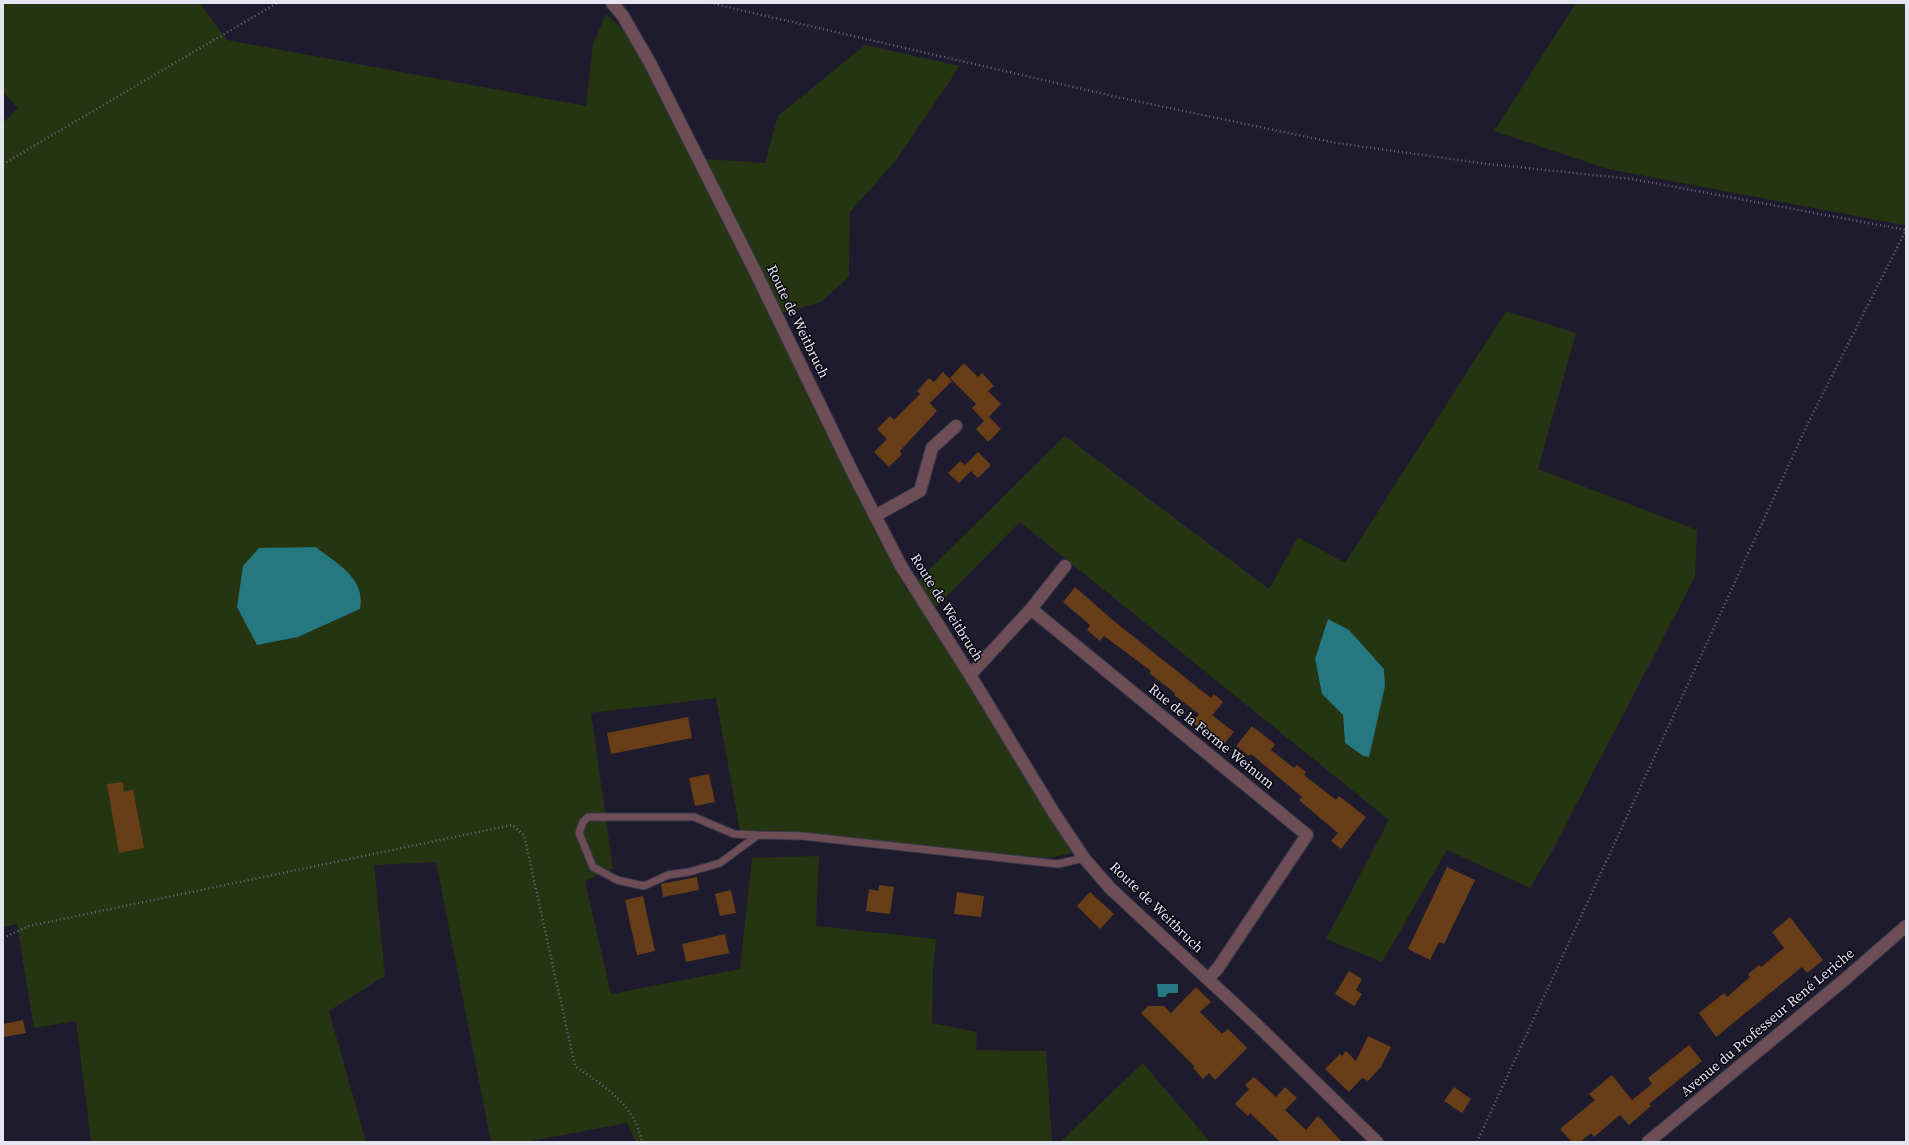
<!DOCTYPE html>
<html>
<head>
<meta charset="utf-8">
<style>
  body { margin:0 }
  #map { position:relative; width:1909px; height:1145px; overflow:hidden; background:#1e1b2e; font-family:"Source Serif 4",serif }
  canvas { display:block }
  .frame { position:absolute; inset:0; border:4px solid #e5e4f1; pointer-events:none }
</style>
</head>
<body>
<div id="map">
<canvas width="1909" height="1145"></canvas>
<div class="frame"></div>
</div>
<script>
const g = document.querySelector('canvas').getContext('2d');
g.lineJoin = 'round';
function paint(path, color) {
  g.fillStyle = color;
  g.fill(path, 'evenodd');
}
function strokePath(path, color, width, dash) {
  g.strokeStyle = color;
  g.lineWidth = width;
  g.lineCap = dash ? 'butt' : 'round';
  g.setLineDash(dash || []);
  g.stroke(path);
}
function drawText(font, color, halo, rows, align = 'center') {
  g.font = font + ' "Source Serif 4",serif';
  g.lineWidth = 3;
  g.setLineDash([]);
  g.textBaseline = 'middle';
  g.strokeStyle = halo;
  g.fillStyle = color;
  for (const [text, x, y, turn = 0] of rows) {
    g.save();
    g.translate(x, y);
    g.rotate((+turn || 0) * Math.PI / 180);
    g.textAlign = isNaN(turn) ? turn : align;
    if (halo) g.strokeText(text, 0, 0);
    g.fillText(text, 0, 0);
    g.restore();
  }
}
const green = new Path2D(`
  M3,3H200L227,40L586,106L593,44L606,14L626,32L789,347L833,443L907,591L1065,436L1269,589L1298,537L1345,563L1506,311L1576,333L1538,469L1697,530L1695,577L1551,853L1530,888L1447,850L1382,962L1326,939L1389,820L1020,522L928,615L1072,853L1048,858L740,831L716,698L591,713L613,869L585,881L611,994L740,969L752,858L819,856L816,926L936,939L933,971L932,1023L977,1032L976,1050L1046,1051L1052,1142H636L627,1123L525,1142H491L436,862L374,865L385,976L329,1011L366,1142H91L76,1021L34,1028L17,924L3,927V123L18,108L3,92ZM360,609L298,637L257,645ZM1328,619L1363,756L1345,743L1343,715L1322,694L1315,660Z
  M1576,3H1906V221L1904,225L1608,169L1494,131Z
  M865,45L960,66L897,159L850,212L849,277L821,302L782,313L705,159L765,163L778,116Z
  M1143,1063L1210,1142H1060Z`);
const water = new Path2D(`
  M316,547C337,564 366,578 360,609L298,637L257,645L237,607L243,566L259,548Z
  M1328,619L1349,630L1384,669L1385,686L1369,757L1363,756L1345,743L1343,715L1322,694L1315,659Z
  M1157,984H1178V993H1168L1165,997H1158Z`);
const building = new Path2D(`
  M964,363L978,377L982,373L994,386L988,391L1001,404L989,417L1001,429L988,442L976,429L984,421L972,408L976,404L950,378Z
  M943,372L952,381L930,403L937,411L900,451L902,454L889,467L874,452L887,439L877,429L890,416L894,420L920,394L917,391L929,378L934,382Z
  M978,452L991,465L978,478L971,471L959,483L948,473L960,461L965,465Z
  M1075,587L1115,622L1211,698L1214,694L1223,702L1201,729L1192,723L1199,714L1174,695L1175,693L1149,673L1151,671L1104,636L1100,641L1087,630L1090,625L1063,602Z
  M1212,715L1234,732L1224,744L1203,727Z
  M688,717L692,738L611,754L607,733Z
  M1252,726L1275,744L1271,750L1294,768L1297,765L1306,772L1304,775L1336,800L1339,796L1366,817L1341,849L1331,841L1338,833L1299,800L1302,797L1251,754L1249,756L1236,746Z
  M709,774L715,802L695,806L689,778Z
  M123,782L124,792L133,789L144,848L119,853L107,784Z
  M1447,867L1475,880L1444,944L1439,942L1430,960L1408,949Z
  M697,877L699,890L663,897L661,884Z
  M879,885L894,887L890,914L866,911L869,889L878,891Z
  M731,890L736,913L720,916L715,894Z
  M957,892L984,896L981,917L954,914Z
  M1090,892L1114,914L1100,929L1077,906Z
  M643,896L655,951L637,955L625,900Z
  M1790,917L1823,960L1807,973L1802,967L1716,1037L1699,1013L1724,993L1727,997L1750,977L1748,974L1759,965L1761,967L1784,948L1772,932Z
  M725,934L729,953L686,962L682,944Z
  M1349,971L1362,979L1356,990L1362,994L1354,1006L1335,994Z
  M1196,987L1211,1002L1200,1012L1222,1034L1228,1029L1247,1048L1215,1080L1209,1073L1203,1079L1193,1068L1195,1067L1141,1013L1148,1006H1164L1171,1013Z
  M23,1020L26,1033L3,1037V1024Z
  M1368,1036L1391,1047L1381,1067L1368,1081L1362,1078L1349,1092L1325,1069L1340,1054L1342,1056L1346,1051L1356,1061Z
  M1689,1045L1702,1061L1649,1104L1651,1106L1629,1125L1620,1115L1594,1137L1591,1133L1580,1142H1572L1560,1129L1595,1100L1589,1094L1612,1075L1632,1100L1652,1084L1648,1078Z
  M1254,1077L1276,1097L1285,1087L1297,1098L1285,1110L1306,1130L1318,1116L1342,1142H1280L1250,1113L1248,1116L1235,1104L1249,1089L1245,1085Z
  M1454,1087L1471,1099L1462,1113L1444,1101Z`);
const path = new Path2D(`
  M710,3L1117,97L1336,143L1488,164L1632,179L1906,230
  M3,164L277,3
  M3,938L29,926L512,825L524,835L575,1066C606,1088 634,1103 642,1142
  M1477,1142L1810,419L1906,230`);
const lane = new Path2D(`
  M758,835L734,834L694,817H588L583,822L579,833L593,867L617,880L644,886L668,875L689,872L720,863L758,835L802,836L1058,864L1084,858`);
const street = new Path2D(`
  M612,3L623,16L650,63L755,271L852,471L901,566L970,675L1054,813L1084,858L1110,888L1255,1023L1377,1142
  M875,516L920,491L932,448L956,426
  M1031,609L1065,566
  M970,675L1031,609L1307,835L1218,968L1208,979
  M1648,1142L1843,981L1906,926`);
const streetNames = [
  ["Route de Weitbruch",797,322,64],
  ["Route de Weitbruch",946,608,58],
  ["Rue de la Ferme Weinum",1211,737,39],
  ["Route de Weitbruch",1156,908,44],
  ["Avenue du Professeur René Leriche",1768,1023,-40]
];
paint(green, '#253511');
paint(water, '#25787f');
paint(building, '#673e17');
strokePath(lane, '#3a3749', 9);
strokePath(street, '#3a3749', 14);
strokePath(path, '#6b697a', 2.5, [1, 3]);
strokePath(lane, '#6d4e57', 7);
strokePath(street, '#6d4e57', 12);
drawText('14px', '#e5e4f1', '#08070f', streetNames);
</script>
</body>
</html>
